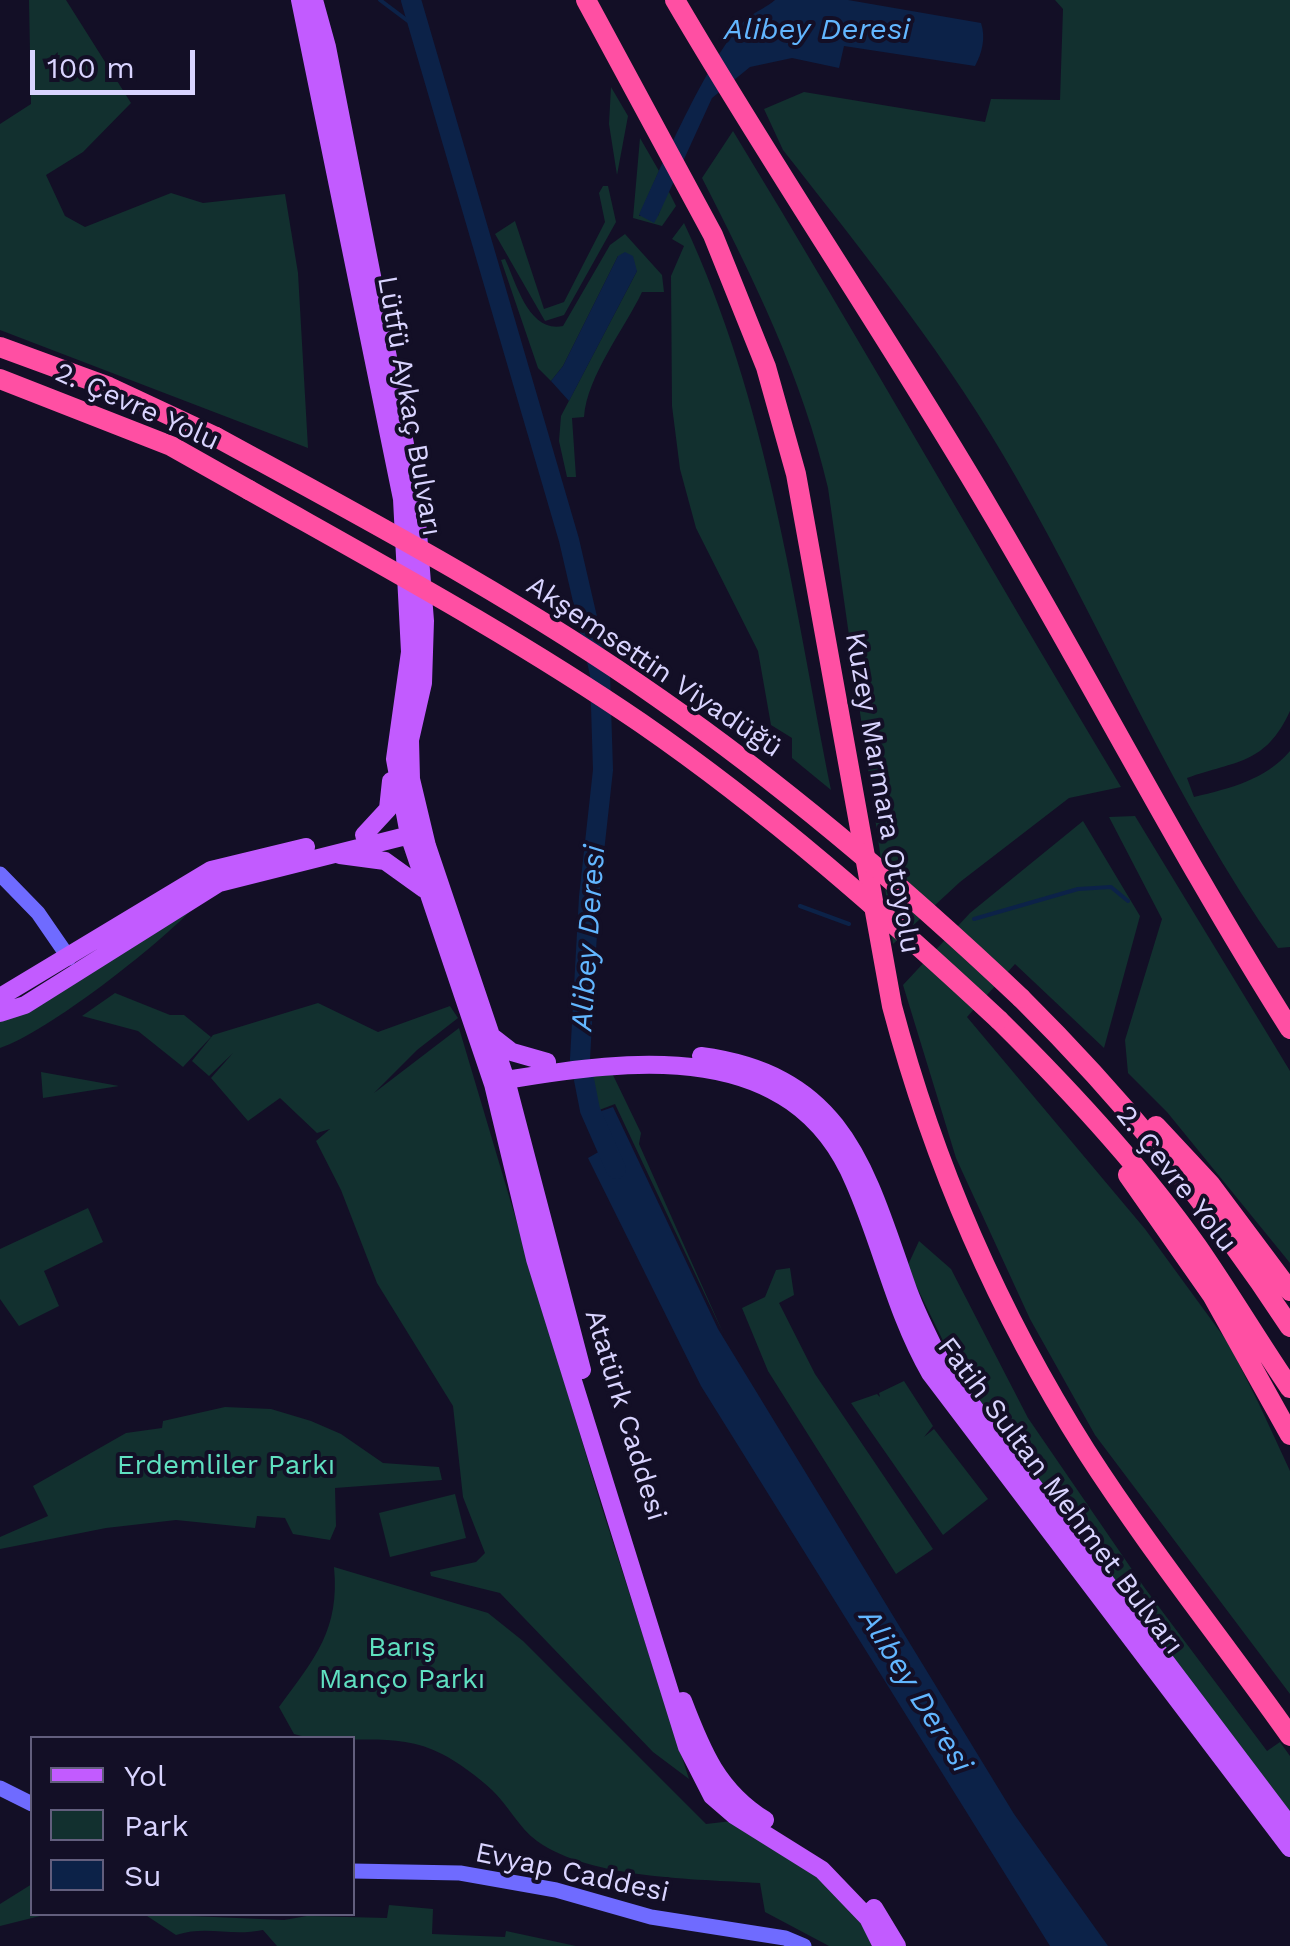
<!DOCTYPE html>
<html>
<head>
<meta charset="utf-8">
<style>
  body { margin:0 }
  #map { position:relative; width:1290px; height:1946px; overflow:hidden; background:#130f26; font-family:"Work Sans",sans-serif }
  canvas { display:block }
  .legend { position:absolute; left:30px; top:1736px; width:325px; height:180px; box-sizing:border-box; background:#130f26; border:2px solid #625e7d; margin:0; padding:12px 18px; list-style:none; font-size:30px; color:#d9d4ff }
  .legend li { display:flex; align-items:center; gap:20px; height:50px }
  .legend b { width:50px; border:2px solid #625e7d }
  .scale { position:absolute; left:30px; top:50px; width:165px; height:45px; box-sizing:border-box; border:5px solid #d9d4ff; border-top:0; padding-left:12px; font-size:30px; line-height:35px; white-space:nowrap; color:#d9d4ff; -webkit-text-stroke:8px #130f26; paint-order:stroke }
</style>
</head>
<body>
<div id="map">
<canvas width="1290" height="1946"></canvas>
<ul class="legend">
<li><b style="height:12px;background:#c25bff"></b>Yol</li>
<li><b style="height:28px;background:#12302f"></b>Park</li>
<li><b style="height:28px;background:#0c2248"></b>Su</li>
</ul>
<div class="scale">100 m</div>
</div>
<script>
const g = document.querySelector('canvas').getContext('2d');
g.lineJoin = 'round';
function paint(path, color) {
  g.fillStyle = color;
  g.fill(path, 'evenodd');
}
function strokePath(path, color, width, dash) {
  g.strokeStyle = color;
  g.lineWidth = width;
  g.lineCap = dash ? 'butt' : 'round';
  g.setLineDash(dash || []);
  g.stroke(path);
}
function drawText(font, color, halo, rows, align = 'center') {
  g.font = font + ' "Work Sans",sans-serif';
  g.lineWidth = 8;
  g.setLineDash([]);
  g.textBaseline = 'middle';
  g.strokeStyle = halo;
  g.fillStyle = color;
  for (const [text, x, y, turn = 0] of rows) {
    g.save();
    g.translate(x, y);
    g.rotate((+turn || 0) * Math.PI / 180);
    g.textAlign = isNaN(turn) ? turn : align;
    if (halo) g.strokeText(text, 0, 0);
    g.fillText(text, 0, 0);
    g.restore();
  }
}
const green = new Path2D(`
  M29,0H66L131,103L83,152L46,175L65,216L85,227L171,193L203,203L285,194L298,273L308,448L0,330V124L31,104Z
  M1055,0H1290V711C1265,765 1237,760 1187,778L1194,797C1231,788 1265,780 1290,751V947L1278,948C1174,801 1105,633 1016,477C950,360 866,256 783,150L764,109L804,92L985,122L991,99L1060,100L1063,9Z
  M611,87L628,116L617,175L609,124Z
  M733,131C865,348 990,569 1121,787L1069,798L960,882L893,944L828,488C802,376 754,280 702,178Z
  M640,138L659,171L639,216H658L668,190L676,206L662,226L633,218Z
  M603,186H608L616,222L564,315L545,321L495,234L515,221L544,309L564,302L605,222L599,193Z
  M684,223C768,402 793,599 831,790L792,758V738L771,725L758,651L696,528L680,469L672,406L671,276L684,246L672,239Z
  M625,234L662,275L664,292H642C625,328 587,376 584,417L572,418L576,477H567L559,441L561,416L637,271L618,256L563,366L551,381L538,368L501,260L505,259C517,285 529,333 563,326L610,245Z
  M1135,816L1290,1071V1263L1167,1112L1128,1073L1125,1040L1162,919L1109,817Z
  M1083,821L1140,916L1104,1048L1015,964L967,1017L1145,1229L1229,1344L1259,1404L1290,1471V1694L1095,1435L1030,1319L956,1158L903,985L970,913Z
  M195,906C159,945 48,1032 0,1048V1022Z
  M115,993L170,1015H184L211,1037L183,1067L138,1031L82,1016Z
  M318,1003L378,1032L450,1006L458,1018L417,1050L374,1093L459,1028L601,1505L689,1779L653,1752L500,1593L431,1576L430,1572L476,1562L485,1553L463,1497L453,1406L377,1283L341,1190L316,1141L330,1129L317,1133L280,1098L248,1121L211,1078L233,1053L209,1076L192,1061L213,1035Z
  M41,1072L119,1086L43,1098Z
  M612,1073L641,1133L639,1144L724,1335L615,1104L594,1112L584,1077Z
  M88,1208L103,1242L44,1271L59,1306L19,1326L0,1299V1249Z
  M919,1241L951,1269L1028,1418L1144,1587L1267,1751L1280,1742L1290,1756V1812L966,1388L907,1267Z
  M790,1268L794,1295L779,1303L815,1374L933,1549L896,1574L768,1371L742,1308L765,1297L776,1270Z
  M904,1381L933,1426L924,1437L934,1429L988,1499L943,1535L851,1403L877,1394L880,1397L879,1393Z
  M225,1407L271,1409L311,1421L341,1434L383,1463L439,1467L442,1480L335,1488L336,1526L330,1540L293,1534L285,1518L257,1516L255,1528L176,1520L106,1528L0,1549V1537L48,1516L33,1486L126,1433L162,1428L163,1421Z
  M455,1494L466,1538L390,1557L379,1513Z
  M334,1567L488,1613L523,1641L706,1824L732,1821L842,1893L876,1946H829L765,1912L760,1883C696,1879 590,1879 537,1841C519,1828 508,1805 492,1790C478,1777 458,1762 442,1754C393,1728 344,1748 294,1734L279,1707C315,1658 340,1630 334,1567Z
  M32,1884V1914H48L0,1926V1904Z
  M389,1905L433,1909L432,1934L505,1937L506,1931L576,1946H277L263,1930C230,1937 208,1925 176,1935L144,1914L284,1920L307,1916L387,1918Z`);
const water = new Path2D(`
  M775,0H848L981,23C986,38 982,53 975,66L844,46L839,68L792,58L750,67L712,98L658,216L654,223L639,215C659,171 714,44 749,17C757,11 767,7 775,0Z
  M625,252L633,256L637,271L569,401L551,381L563,366L618,256Z
  M613,1107L718,1329L1014,1814L1108,1946H1050L701,1386L588,1158L609,1146L593,1114Z`);
const stream = new Path2D(`
  M380,0L420,30
  M800,906L849,924
  M974,919L1078,889L1111,887L1128,901`);
const river = new Path2D(`
  M411,0L569,540L600,674L603,770L589,897L580,1059L590,1110L616,1169`);
const secondary = new Path2D(`
  M0,874L38,913L69,958
  M0,1788L32,1804
  M352,1871L460,1873L556,1890L651,1917L785,1938L804,1946`);
const primary = new Path2D(`
  M300,0L402,499L410,652L395,759L409,835L493,1084L535,1259L687,1747L712,1796L734,1815L822,1870L868,1918L882,1946
  M314,0L327,47L415,495L425,621L423,683L410,740L411,779L427,846L506,1080L582,1370
  M364,835L388,809L391,781
  M340,855L385,861L424,889
  M0,997L211,870L306,847
  M0,1013L25,1005L219,883L418,833
  M494,1038L512,1052L547,1062
  M701,1056C843,1075 865,1167 906,1284C916,1314 931,1341 944,1368L1290,1826
  M506,1080C632,1059 793,1037 854,1182C882,1245 895,1312 930,1373L1290,1848
  M683,1701C702,1751 718,1791 765,1820
  M874,1908L897,1946`);
const highway = new Path2D(`
  M586,0L713,235L766,367L796,474L892,1006C934,1165 998,1312 1086,1451C1149,1549 1223,1641 1290,1736
  M675,0C776,173 889,338 990,510C1092,682 1183,860 1290,1029
  M0,347L109,387L216,437
  M0,379L171,446L249,490
  M1021,998C1123,1099 1212,1208 1290,1327
  M999,1020C1070,1090 1139,1164 1197,1246C1229,1292 1258,1341 1290,1388
  M1156,1126L1210,1184L1290,1291
  M1128,1175L1212,1295L1290,1435`);
const highwayBridge = new Path2D(`
  M216,437C366,519 519,600 660,699C789,789 907,890 1021,998
  M249,490C382,565 515,637 641,723C770,812 885,914 999,1020`);
const streetNames = [
  ["Lütfü Aykaç Bulvarı",409,406,80],
  ["2. Çevre Yolu",137,407,24],
  ["Akşemsettin Viyadüğü",654,667,34],
  ["Kuzey Marmara Otoyolu",882,793,80],
  ["2. Çevre Yolu",1176,1179,52],
  ["Atatürk Caddesi",625,1415,73],
  ["Fatih Sultan Mehmet Bulvarı",1060,1496,53],
  ["Evyap Caddesi",572,1873,12]
];
const parkNames = [
  ["Erdemliler Parkı",226,1466],
  ["Barış",402,1648],
  ["Manço Parkı",402,1680]
];
const waterNames = [
  ["Alibey Deresi",817,30],
  ["Alibey Deresi",589,938,-86],
  ["Alibey Deresi",915,1691,58]
];
paint(green, '#12302f');
paint(water, '#0c2248');
strokePath(stream, '#0c2248', 4);
strokePath(river, '#0c2248', 20);
strokePath(secondary, '#6f6bff', 15);
strokePath(primary, '#c25bff', 18);
strokePath(highway, '#ff4fa3', 20);
strokePath(highwayBridge, '#ff4fa3', 20);
drawText('28px', '#d9d4ff', '#130f26', streetNames);
drawText('28px', '#5fe0c0', '#130f26', parkNames);
drawText('italic 30px', '#62b6ff', '#130f26', waterNames);
</script>
</body>
</html>
